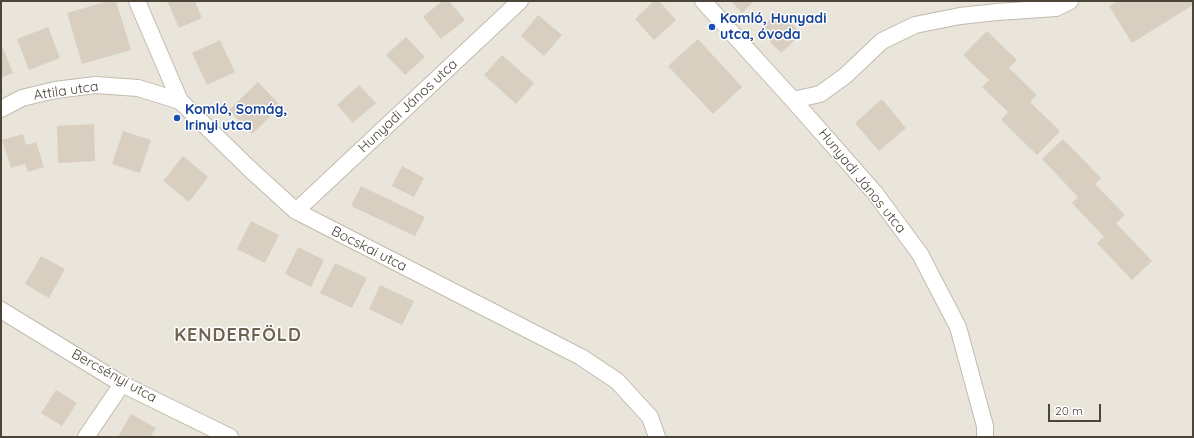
<!DOCTYPE html>
<html>
<head>
<meta charset="utf-8">
<style>
  body { margin:0 }
  #map { position:relative; width:1194px; height:438px; overflow:hidden; background:#f6f3ec; font-family:Quicksand,sans-serif }
  canvas { display:block }
  .frame { position:absolute; inset:0; border:2px solid #4b4439; pointer-events:none }
  .scale { position:absolute; left:1048px; top:404px; width:53px; height:18px; box-sizing:border-box; border:2px solid #4b4439; border-top:0; padding-left:5px; font-size:12px; line-height:14px; white-space:nowrap; color:#4b4439; -webkit-text-stroke:3px #fff; paint-order:stroke }
</style>
</head>
<body>
<div id="map">
<canvas width="1194" height="438"></canvas>
<div class="frame"></div>
<div class="scale">20 m</div>
</div>
<script>
const g = document.querySelector('canvas').getContext('2d');
g.lineJoin = 'round';
function paint(path, color) {
  g.fillStyle = color;
  g.fill(path, 'evenodd');
}
function strokePath(path, color, width, dash) {
  g.strokeStyle = color;
  g.lineWidth = width;
  g.lineCap = dash ? 'butt' : 'round';
  g.setLineDash(dash || []);
  g.stroke(path);
}
function drawText(font, color, halo, rows, align = 'center') {
  g.font = font + ' Quicksand,sans-serif';
  g.lineWidth = 3;
  g.setLineDash([]);
  g.textBaseline = 'middle';
  g.strokeStyle = halo;
  g.fillStyle = color;
  for (const [text, x, y, turn = 0] of rows) {
    g.save();
    g.translate(x, y);
    g.rotate((+turn || 0) * Math.PI / 180);
    g.textAlign = isNaN(turn) ? turn : align;
    if (halo) g.strokeText(text, 0, 0);
    g.fillText(text, 0, 0);
    g.restore();
  }
}
const residential = new Path2D(`
  M1,1H1193V437H1Z`);
const building = new Path2D(`
  M108,1H116L131,50L82,64L67,13Z
  M167,1H195L202,18L179,28Z
  M442,1H449L465,20L441,39L423,17Z
  M654,1H659L676,20L654,40L635,19Z
  M731,1H754L742,13Z
  M1118,1H1193V5L1132,43L1109,6Z
  M779,11L802,34L781,53L759,30Z
  M538,15L562,35L544,56L521,36Z
  M48,27L60,58L29,70L17,39Z
  M987,31L1017,60L1009,68L1037,95L1030,102L1060,131L1037,155L1001,120L1008,112L982,87L989,80L963,55Z
  M406,37L425,57L405,75L386,55Z
  M698,39L742,87L713,114L668,66Z
  M220,40L235,72L207,85L192,53Z
  M3,48L13,73L1,78V49Z
  M502,55L534,83L516,104L484,75Z
  M258,82L281,106L252,134L229,110Z
  M359,85L376,103L353,123L337,105Z
  M882,99L906,128L879,151L855,123Z
  M94,124L95,161L58,163L57,126Z
  M123,131L151,140L140,173L112,164Z
  M23,134L26,145L36,142L44,167L28,172L25,164L11,168L2,140Z
  M1063,139L1101,178L1095,184L1125,215L1116,223L1152,261L1132,280L1097,243L1104,237L1072,203L1078,197L1042,159Z
  M183,156L208,177L189,202L163,181Z
  M402,166L424,178L414,197L392,186Z
  M361,186L425,217L415,236L351,206Z
  M251,221L279,235L265,263L237,249Z
  M298,247L324,260L311,287L285,274Z
  M41,256L65,269L49,298L25,284Z
  M335,263L367,278L352,308L320,293Z
  M380,285L414,301L402,325L369,309Z
  M56,390L77,403L62,426L41,413Z
  M131,414L156,428L150,437H118Z`);
const minor = new Path2D(`
  M137,1L180,101L253,172L296,211L581,357L617,381L650,417L657,437
  M703,1L793,100L875,193L920,254L958,327L985,426V437
  M793,100L820,94L845,76L882,41L915,25L960,16L997,12L1056,8L1070,1
  M1,109L22,98L55,90L96,85L138,88L180,101
  M296,211L520,1
  M1,310L122,384L230,437
  M86,437L122,384`);
const markers = [
  [712,27,4,"#1a4fb4"],
  [177,118,4,"#1a4fb4"]
];
const transitNames = [
  ["Komló, Hunyadi",720,19],
  ["utca, óvoda",720,35],
  ["Komló, Somág,",185,110],
  ["Irinyi utca",185,126]
];
const streetNames = [
  ["Attila utca",66,91,-8],
  ["Hunyadi János utca",408,106,-43],
  ["Hunyadi János utca",862,181,51],
  ["Bocskai utca",369,249,27],
  ["Bercsényi utca",114,376,29]
];
const districtNames = [
  ["KENDERFÖLD",238,336]
];
paint(residential, '#eae5da');
paint(building, '#d8cfc1');
strokePath(minor, '#c2bbae', 18);
strokePath(minor, '#fff', 16);
for (const [x, y, r, color] of markers) {
  const dot = new Path2D();
  dot.arc(x, y, r, 0, 2 * Math.PI);
  g.fillStyle = color;
  g.fill(dot);
  strokePath(dot, '#fff', 1.5);
}
drawText('bold 14px', '#164399', '#fff', transitNames, 'left');
drawText('14px', '#4b4439', '#fff', streetNames);
g.letterSpacing = '1px';
drawText('bold 18px', '#6e6250', '#fff', districtNames);
g.letterSpacing = '0px';
</script>
</body>
</html>
